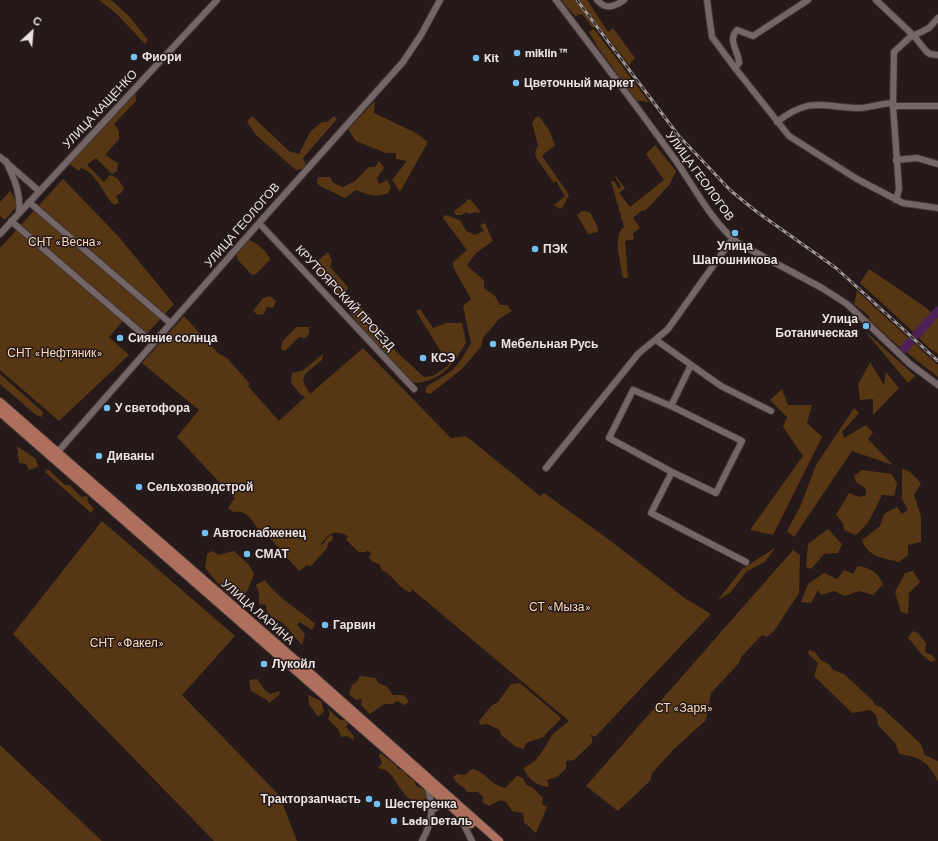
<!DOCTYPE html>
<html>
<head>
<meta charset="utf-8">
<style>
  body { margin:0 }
  #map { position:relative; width:938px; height:841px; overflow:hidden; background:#25191a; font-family:Barlow,sans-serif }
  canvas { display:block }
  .north { position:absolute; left:12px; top:12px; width:40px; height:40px; -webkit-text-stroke:3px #25191a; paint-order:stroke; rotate:26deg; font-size:11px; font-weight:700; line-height:16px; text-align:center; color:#ece3e3 }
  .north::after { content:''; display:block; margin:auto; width:14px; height:18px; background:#ece3e3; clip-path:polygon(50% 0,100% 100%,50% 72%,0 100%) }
</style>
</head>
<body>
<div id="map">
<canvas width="938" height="841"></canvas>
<div class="north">С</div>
</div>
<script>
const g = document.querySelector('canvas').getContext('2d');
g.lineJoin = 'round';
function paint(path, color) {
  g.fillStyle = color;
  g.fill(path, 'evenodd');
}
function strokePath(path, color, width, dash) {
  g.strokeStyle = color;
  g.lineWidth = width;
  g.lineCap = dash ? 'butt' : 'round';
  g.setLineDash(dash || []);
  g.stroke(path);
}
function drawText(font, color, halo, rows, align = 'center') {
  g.font = font + ' Barlow,sans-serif';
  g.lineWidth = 3;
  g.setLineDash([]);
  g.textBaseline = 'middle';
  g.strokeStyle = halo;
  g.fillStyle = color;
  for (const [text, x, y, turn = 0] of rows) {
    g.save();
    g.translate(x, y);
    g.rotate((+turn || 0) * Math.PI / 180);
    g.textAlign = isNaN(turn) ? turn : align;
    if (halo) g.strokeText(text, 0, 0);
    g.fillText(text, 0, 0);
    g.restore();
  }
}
const green = new Path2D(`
  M99,0H111L129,16L148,40L145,44L117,14Z
  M561,0H575L595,27L593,28L582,14L575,16Z
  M579,0H587L608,32L613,28L635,58L629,65Z
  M594,29L649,102L637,101L599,49L589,32Z
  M135,91L136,101L114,124L119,131V139L105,155L118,163L117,171L112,174L96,158L87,165L104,182L110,175L117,178L124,188L122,192L116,196L119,203L114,205C102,193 98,174 81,168L79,171L68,163Z
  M375,101L374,113L416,133L428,142L400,192L392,180L407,161L396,159V153H386L356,141L348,129Z
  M252,116L289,151L299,154L310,132L322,122H327L334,116L337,119L303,158L306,164L302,169L296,170L256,135L247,122Z
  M539,116L549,130L555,145L542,156L569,195L563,207L560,209L554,205L565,196L556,181L554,183L537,159L535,153L538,145L532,123L535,118Z
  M655,145L676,171L670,184L646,210L641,211L633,218L640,228L633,233L634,239L625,241L628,278H623C621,264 612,236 624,227L611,181H614L619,189L621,186L615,177L616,176L625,188L619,193L630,207L664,180L646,154Z
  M379,161L384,168L377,178L379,184L387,180L391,187L388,193C375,198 369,195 356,190L345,198L320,186L317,183L318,177H330L333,183L343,187L355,181L369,167H375Z
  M63,179L119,237L174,304L143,338L124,320L109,337L129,355L59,421L0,370V248Z
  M10,191L16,200V207L5,220L0,216V202Z
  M470,199L480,211L479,213L475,212L469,214L466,212L462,215H456L454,211L466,202L467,200Z
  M582,211L590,212L598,228V232L588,234L577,215Z
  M445,215L460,220L466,231L475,235L484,231L480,225L485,223L493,241L476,253L467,265C472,271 479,275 484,281V288L495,296L500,305H507L512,311L499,319L483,338L481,347L461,370L430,394L425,392L427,386C453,371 456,370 471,343L463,306L471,299L454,269L453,262L467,250L443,218Z
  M249,240C256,242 269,253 270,260L256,274L252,275L237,259V253Z
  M328,252L332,261L330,267L348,287L346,294L371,316L376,333L424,377L433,376L449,365L416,311L420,309L433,328L446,323H462L466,343C452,366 441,382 412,383L356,321L340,296L315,272L314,264Z
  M869,269L925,307L938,318V354L928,347L908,327L860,283Z
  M857,291L938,365V377L896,344L869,319V316L854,304Z
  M270,296L276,301L273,308L267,307L264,314L258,315L253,311L263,298Z
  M184,316L219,354L227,358L250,384L248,386L279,421L305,397L301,395L291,383L292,373L302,371L323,354L322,360L305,374L303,381L310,394L363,348L451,438L466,436L540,496L544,493L608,539L686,599L711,614L595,737L590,734L592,738V743L574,760L566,761V769L557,777L547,780L549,787C539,787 526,778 524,768C539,761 544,748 552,735C556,730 564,726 569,721L401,580L412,590L411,592C400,591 393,574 382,570L379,564L373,562L369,558L371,553L367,550L366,552H359L346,540L348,536C333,529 330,533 320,545L323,544L330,535L333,536L332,541L328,543L327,548L311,566L307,565L299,571L262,529H258C251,519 246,509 233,512L228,508L234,499L236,500L177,437L199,410L142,363Z
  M296,327H309V334L305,338L299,337L285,351L281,349L282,342Z
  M864,330L915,376L908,383Z
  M870,362L884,385L886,372L899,388L873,415V399L860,400L858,385Z
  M0,374L43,412L42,417L36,415L0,384Z
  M782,389L788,405H812L807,423L822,437L773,535L750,530L803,456L783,427L787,417L770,400Z
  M854,408L859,413L842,432L844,438L866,425L873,433L868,439L893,465L852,451L794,537L787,531L800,507L816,465Z
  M17,446L36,459L38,467L29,470L26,464L19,463Z
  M48,469L65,485H70L81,497L87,496L88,502L94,509L91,513L45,472Z
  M902,469L909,471L921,483L914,495L921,516V542L908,545V555L899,562C883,558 868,557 862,540L880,526L884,514L897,507L902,514L908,510L902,499Z
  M862,470L892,474L897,484L894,496L882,495L868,523L856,535L844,530L843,523L836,515L849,493L859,497L866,495V489L856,482L854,476Z
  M102,521L235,636L182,695L279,795L297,841H214L13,634Z
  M828,529L842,544L838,553L824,554L811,569L806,567L808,544Z
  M775,548L765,562L747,571L730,593L718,600L742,569Z
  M793,550L800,555L799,593L774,631L767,637L762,635L741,657L739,663L711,693L706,720L674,749L652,773L650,781L618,811L586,786Z
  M213,551L218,555L234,551L249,565L254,574L248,589L241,600C230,599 212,576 205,568L207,554Z
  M858,566C871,568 877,572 883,584L873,595L859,591L845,596L834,591L821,595L818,590L811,603L801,602L808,584L824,573L837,579L844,570L853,574Z
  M913,571L920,582L909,593L908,614L901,612L895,592L905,573Z
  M265,580C277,598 299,609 315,624L312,630L300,622L297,625L305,634L302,645C296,639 291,632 285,625C278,618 266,618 266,605L259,604V593L256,585Z
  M912,631L918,633L926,643L925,652L932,655L936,660L931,662C918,653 918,648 908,638Z
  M809,650L815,652L821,660L830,665L833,670L844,674L873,701L875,705L881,707L921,744L925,755L938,761V782C930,763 919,756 899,754L896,744L878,725L876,715L870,710L852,713L814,676L818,663L808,654Z
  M360,676L376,678L378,683L386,686L393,695H404L409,702L404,705L397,701L393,704H384L370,714L361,705L362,699L356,700L349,694L352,685L357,682Z
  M257,679L265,690L270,694L280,691L279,695L269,703L267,700L251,691L249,680Z
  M520,683L561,718C556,726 548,729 544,737L526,743L524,749L516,747L501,735L500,730L487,724L480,725L479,721L492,705L497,703L511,684Z
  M308,695L321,701L324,711L318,717L309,704Z
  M328,709L340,720H346L348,724L346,727L353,735L354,740L347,736L341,737L338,729L328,719L330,714Z
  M0,745L102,841H0Z
  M380,753L396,765L398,769L404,771L408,777L414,780L416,786L425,790L429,797C405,812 401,782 387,771C385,769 380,769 378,768L382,763L379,756Z
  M472,769C485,771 490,785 505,788L517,776L523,778L526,785L532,787L543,798L542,804L547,807L536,833L524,822L523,813L512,811L506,802L501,800L489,806L482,802L483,797L478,792H467C463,785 457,785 453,777L457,774L465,775Z`);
const river = new Path2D(`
  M917,334L938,311
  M904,349L910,342`);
const minor = new Path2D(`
  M556,0C596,53 637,106 676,161C695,188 711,221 738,243L822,288L847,304L910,364L938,385
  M597,0C606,10 614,7 624,0
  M707,0L712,37L735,68L789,136L857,179L903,203L938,208
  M876,0L914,36L926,51L930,54L938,55
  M735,68L739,63C739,52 727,40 737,30L753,36L808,0
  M893,106H938
  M777,122C810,96 822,107 859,108C870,108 881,103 893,103
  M0,157L39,191
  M896,160L917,158L938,164
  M6,161C14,179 21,192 19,212
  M896,200L899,189L893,106L894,52L909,38L929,28L938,18
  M29,202L170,323
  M11,221L153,343
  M259,223L414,389
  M0,234L217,0
  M656,340L721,386L771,411
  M691,365L671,406L633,390L609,438L672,472L651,513L746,562
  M671,406L742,441L716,493L672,472
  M55,455L259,223L403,62L421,35L440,0
  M546,468L638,354C648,345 658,338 668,329L733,238
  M432,810L441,805H450
  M459,815L472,841
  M422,841C433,821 434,807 427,786`);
const major = new Path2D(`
  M0,402L300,664L499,841
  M0,412L471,824`);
const rail = new Path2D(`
  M577,0L678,135L731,191L757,212L836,268L938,361`);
const markers = [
  [517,53,4,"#71c1f5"],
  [134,57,4,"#71c1f5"],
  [476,58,4,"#71c1f5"],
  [516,83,4,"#71c1f5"],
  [735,233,4,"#71c1f5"],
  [535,249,4,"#71c1f5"],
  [866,326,4,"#71c1f5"],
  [120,338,4,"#71c1f5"],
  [493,344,4,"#71c1f5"],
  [423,358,4,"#71c1f5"],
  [107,408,4,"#71c1f5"],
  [99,456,4,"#71c1f5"],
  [139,487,4,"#71c1f5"],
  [205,533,4,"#71c1f5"],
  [247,554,4,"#71c1f5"],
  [325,625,4,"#71c1f5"],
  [264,664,4,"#71c1f5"],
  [369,799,4,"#71c1f5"],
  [377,804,4,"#71c1f5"],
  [394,821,4,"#71c1f5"]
];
const poiNames = [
  ["miklin ™",525,53],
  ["Фиори",142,57],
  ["Kit",484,58],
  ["Цветочный маркет",524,83],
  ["Улица",735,246,"center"],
  ["Шапошникова",735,260,"center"],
  ["ПЭК",543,249],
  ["Улица",858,319,"right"],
  ["Ботаническая",858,333,"right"],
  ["Сияние солнца",128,338],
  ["Мебельная Русь",501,344],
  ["КСЭ",431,358],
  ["У светофора",115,408],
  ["Диваны",107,456],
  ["Сельхозводстрой",147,487],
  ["Автоснабженец",213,533],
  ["СМАТ",255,554],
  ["Гарвин",333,625],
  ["Лукойл",272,664],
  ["Тракторзапчасть",361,799,"right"],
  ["Шестеренка",385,804],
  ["Lada Dеталь",402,821]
];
const streetNames = [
  ["УЛИЦА КАЩЕНКО",100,109,-47],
  ["УЛИЦА ГЕОЛОГОВ",700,176,54],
  ["УЛИЦА ГЕОЛОГОВ",242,225,-49],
  ["КРУТОЯРСКИЙ ПРОЕЗД",345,298,47],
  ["УЛИЦА ЛАРИНА",258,612,41]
];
const parkNames = [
  ["СНТ «Весна»",65,242],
  ["СНТ «Нефтяник»",55,353],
  ["СТ «Мыза»",560,607],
  ["СНТ «Факел»",127,643],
  ["СТ «Заря»",684,708]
];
paint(green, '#573713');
strokePath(river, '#4d2158', 9);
strokePath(minor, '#3f3637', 8);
strokePath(major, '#3f3637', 10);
strokePath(minor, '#746566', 6);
strokePath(major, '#ae705d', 8);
strokePath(rail, '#9f9595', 3);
strokePath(rail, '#25191a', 1.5, [4.5]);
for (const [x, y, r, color] of markers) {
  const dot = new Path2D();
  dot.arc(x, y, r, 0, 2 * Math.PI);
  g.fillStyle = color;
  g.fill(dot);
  strokePath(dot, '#25191a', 1.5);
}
drawText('bold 12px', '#ece3e3', '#25191a', poiNames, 'left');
drawText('12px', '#ece3e3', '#25191a', streetNames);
drawText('12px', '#fbdbbc', '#25191a', parkNames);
</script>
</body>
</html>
